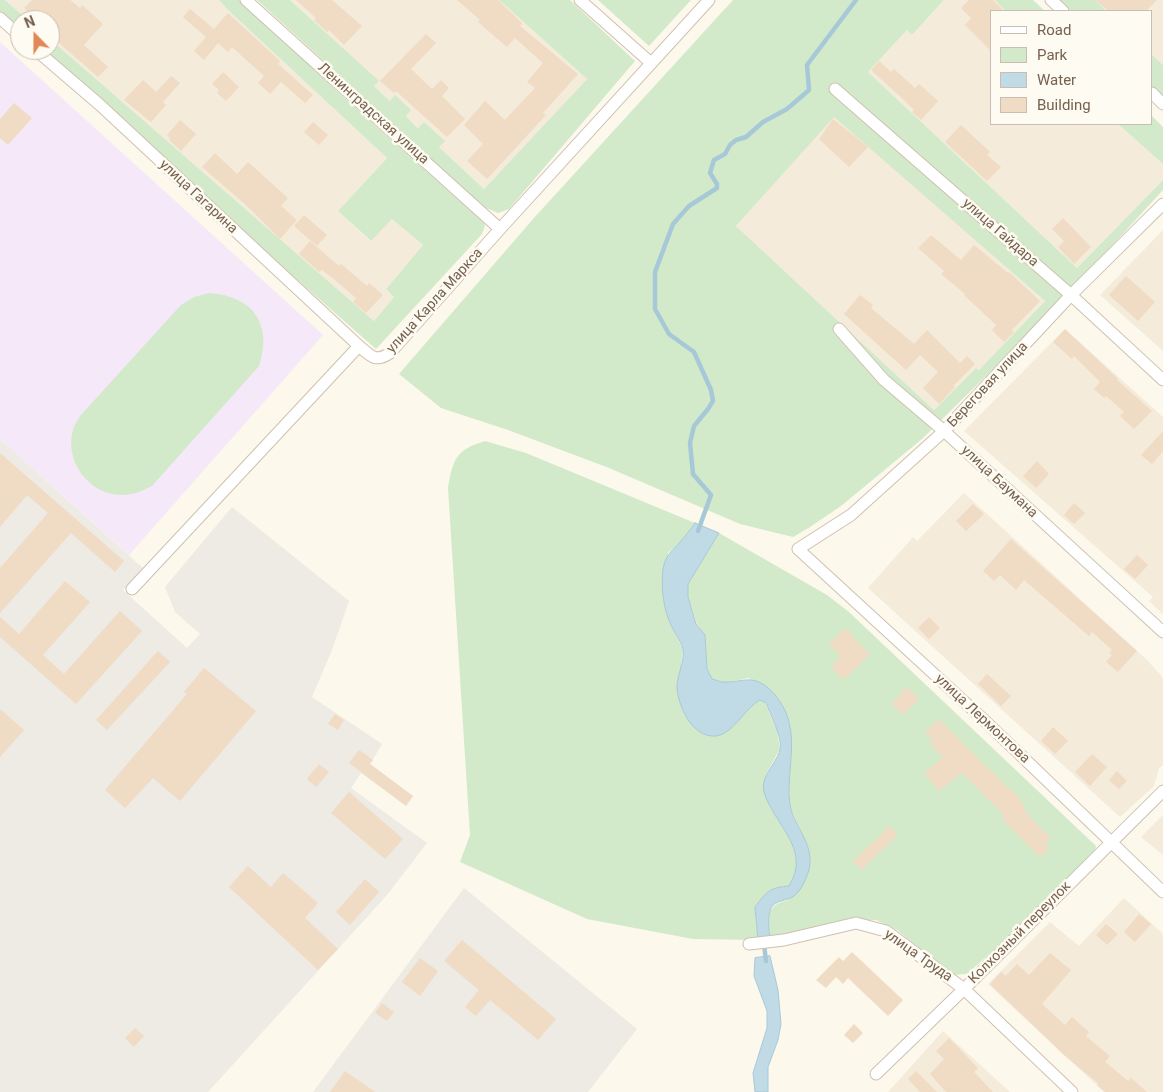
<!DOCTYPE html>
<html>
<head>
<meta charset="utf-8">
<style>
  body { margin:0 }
  #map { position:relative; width:1163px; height:1092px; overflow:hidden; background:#fcf8ec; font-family:Roboto,sans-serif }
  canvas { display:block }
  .legend { position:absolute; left:990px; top:10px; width:162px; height:115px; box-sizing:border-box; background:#fefbf2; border:1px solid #c8beb1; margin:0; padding:6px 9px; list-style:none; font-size:15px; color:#77624f }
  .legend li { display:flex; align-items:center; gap:10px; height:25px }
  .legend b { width:25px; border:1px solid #c8beb1 }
  .north { position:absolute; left:10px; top:10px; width:50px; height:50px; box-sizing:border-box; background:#fefbf2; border:1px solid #c8beb1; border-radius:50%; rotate:338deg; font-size:14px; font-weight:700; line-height:20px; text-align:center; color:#77624f }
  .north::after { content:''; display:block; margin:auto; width:18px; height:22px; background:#e08857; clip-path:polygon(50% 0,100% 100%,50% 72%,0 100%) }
</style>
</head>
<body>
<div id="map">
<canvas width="1163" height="1092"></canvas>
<ul class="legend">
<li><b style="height:6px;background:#fff"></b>Road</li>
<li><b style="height:14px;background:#d2eaca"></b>Park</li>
<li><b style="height:14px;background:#c0dbe6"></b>Water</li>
<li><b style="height:14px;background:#f0dcc4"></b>Building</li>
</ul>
<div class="north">N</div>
</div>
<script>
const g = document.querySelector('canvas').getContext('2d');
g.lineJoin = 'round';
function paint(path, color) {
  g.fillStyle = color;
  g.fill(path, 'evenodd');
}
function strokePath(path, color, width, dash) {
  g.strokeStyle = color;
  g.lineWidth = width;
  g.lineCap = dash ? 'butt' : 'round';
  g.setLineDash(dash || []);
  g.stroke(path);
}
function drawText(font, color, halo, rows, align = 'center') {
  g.font = font + ' Roboto,sans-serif';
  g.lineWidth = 5;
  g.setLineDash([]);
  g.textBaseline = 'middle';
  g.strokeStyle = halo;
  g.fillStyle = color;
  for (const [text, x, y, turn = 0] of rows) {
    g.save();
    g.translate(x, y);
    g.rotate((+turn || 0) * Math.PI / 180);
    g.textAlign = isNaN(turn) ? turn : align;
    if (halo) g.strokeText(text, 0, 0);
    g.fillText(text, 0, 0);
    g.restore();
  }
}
const residential = new Path2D(`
  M5,0H219L229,11L387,158L338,211L370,241L392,219L423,245L386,289L394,297L374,321L50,39V20H28Z
  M290,0H499L587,79L484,189L439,147L444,141L424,122L419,128L406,116L411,110L390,101L374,86L378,81Z
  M944,0H995L1005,11H992V124H1118L1163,164V180L1077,268L868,72L907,30L912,35Z
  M1095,0H1163V65L1152,55V11H1106Z
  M834,116L1045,301L979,370L976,368L934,410L736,226Z
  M1163,230V351L1100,295Z
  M1065,329L1163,417V614L1149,601L1153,597L964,431Z
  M964,493L1147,660L1163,678V765L1159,768L1154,786L1120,817L868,588L913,537L917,541Z
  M1163,815V855L1141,837Z
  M1124,898L1163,934V1092H1104L988,984L1050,922L1079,946Z
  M943,1031L1010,1092H888Z`);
const industrial = new Path2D(`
  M0,439L144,569L123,590L187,648L200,634L175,612L165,587L232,507L349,601L332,650L312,697L382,744L370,764L413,796L406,806L361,773L351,788L427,843L387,895L208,1092H0Z
  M464,888L637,1029L588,1092H313Z`);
const education = new Path2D(`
  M0,42L323,335L129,555L0,439Z`);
const green = new Path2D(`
  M0,0H5L28,20H20V36L0,18Z
  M219,0H240L338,92L484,223L485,226L482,234L376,349L36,50H50V39L374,321L394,297L386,289L423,245L392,219L371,241L338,211L387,158L229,11Z
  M257,0H290L379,81L374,86L390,101L395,95L411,110L406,116L418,128L424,122L445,141L439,147L484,189L587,79L499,0H570L635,61L509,209L498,213L484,207Z
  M598,0H691L649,46Z
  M733,0H944L912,35L907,30L868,72L1077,268L1163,180V190L1053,310L922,439L841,506L810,527L793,537L740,524L609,468L508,430L441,408L399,374L533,219ZM834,117L1045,301L979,370L976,368L934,410L736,226Z
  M995,0H1033L1045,11H1005Z
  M1056,0H1095L1106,11H1068Z
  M1152,55L1163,65V97L1152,87Z
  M1152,116L1163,127V164L1118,124H1152Z
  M209,293C253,296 273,324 259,366L152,486C142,491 133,495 122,495C89,495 64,461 73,430C74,425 78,420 80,416L181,305L194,297Z
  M485,441L526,453L695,523L681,542L668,553L670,623L683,649L681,667L716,736C735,728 743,710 760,700L765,703L777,731L780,749L766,774L770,807L792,841L797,862L794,877L789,886C769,888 767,891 755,907L758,940L693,939L587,919L460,862L470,835L448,488C453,460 455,450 485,441Z
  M719,533L827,595L849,612L1096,846L1094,855L1005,940L967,974L953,975L897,930L876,920L838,921L770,939C769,917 764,906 788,900L809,850L790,807L789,781L791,757L790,723L749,678L723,683L712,679L707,669L705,636L697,624L688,597V584Z`);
const water = new Path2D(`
  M695,523L719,533L688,584V597L696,624L705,635L707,669L712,679C716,680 720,682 723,682C740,683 751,674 767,687C777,695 786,709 789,722C796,747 786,779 790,805C794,827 815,844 809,870C806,879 801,891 794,896C787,901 775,900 771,908C767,918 769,929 770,939L758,940L755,907C767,891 769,888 789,886C812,849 774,825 764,792C760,776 776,764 780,750C783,738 770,714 766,703L760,700C745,708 733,734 716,736C692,738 678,706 677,687C677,675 685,661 683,649C681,641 674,632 671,625C663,608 661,587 663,569C666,553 672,552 681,541C686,535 691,529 695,523Z
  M770,956L778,990L781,1024L778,1040L768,1067V1092H755L753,1073L767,1028V1011L754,976L755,958Z`);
const stream = new Path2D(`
  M698,531L711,495L693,474L690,443L694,426L708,409L713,401L711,390L694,352L669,334L655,309V272L673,224L689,206L717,188V184L710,173L714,160L725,154L730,145L736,140L746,137L763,122L787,109L809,90L807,65L856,0
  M764,944L766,961`);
const building = new Path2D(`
  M32,0H70L80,8L82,5L103,24L84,45L108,67L98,77L50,35V20H37L24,8Z
  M296,0H332L362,26L344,45L329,30L327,32L314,20L316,18Z
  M457,0H498L522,23L520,26L578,74L543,113L546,115L487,179L467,161L483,144L464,125L485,101L505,120L535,88L527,82L543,63L515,38L507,47L478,22L480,20Z
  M969,0H993L1004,11H992V52L965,25L971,18L961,8Z
  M1095,0H1157L1146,11H1108Z
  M190,9L214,29L228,13L280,61L278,64L313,95L305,103L281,82L270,94L258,83L264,76L232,47L228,52L218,43L204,60L194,51L206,37L183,17Z
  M426,34L436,43L411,69L432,89L441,80L449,88L442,96L465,119L447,137L396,91L394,93L380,81Z
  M879,61L891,72L894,69L915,88L919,84L938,101L921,120L912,112L914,110L904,100L871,70Z
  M223,72L239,87L226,101L217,93L219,90L212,84Z
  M171,76L180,83L163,102L166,105L151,122L124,100L143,80L156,92Z
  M14,103L32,118L8,145L0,138V119Z
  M833,119L868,147L849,167L819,139Z
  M180,120L196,134L181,151L169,140L170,138L167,135Z
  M313,122L328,135L319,145L304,132Z
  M961,125L990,152L987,155L1001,167L987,181L945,142Z
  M215,153L237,174L248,162L288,198L281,206L297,220L280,239L247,206L202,167Z
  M304,215L327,235L317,246L294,226Z
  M1063,218L1091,247L1074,264L1058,247L1064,241L1052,229Z
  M931,235L961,260L974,245L1008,273L1009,272L1040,301L1012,330L1014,332L1004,342L992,330L996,325L964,295L965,294L941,274L944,271L918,248Z
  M310,241L339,266L341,264L367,286L369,283L383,295L366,313L353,302L356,298L335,280L322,270L319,272L299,254Z
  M1126,276L1155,302L1138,321L1109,295Z
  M860,295L873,305L871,308L914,344L927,330L960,363L967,356L975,364L953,386L955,387L939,404L923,388L938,372L920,355L906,370L844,314Z
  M1065,329L1118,379L1117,380L1152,411L1134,429L1120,416L1124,412L1106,396L1104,398L1094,389L1100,382L1074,356L1072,359L1053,342Z
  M1163,431V451L1152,464L1141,455Z
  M0,453L124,561L115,572L71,533L0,613V568L48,513L27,495L0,527Z
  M1037,461L1049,474L1036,488L1023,476Z
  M1074,503L1085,513L1074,524L1064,515Z
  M973,504L984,514L966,531L956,521Z
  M1011,539L1137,651L1118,672L1106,662L1112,655L1109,653L1112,650L1092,632L1089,636L1024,580L1016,590L1000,575L994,581L983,571Z
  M1137,555L1148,565L1135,579L1124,569Z
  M65,581L90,602L43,655L64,674L120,611L142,631L76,704L0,637V617L19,634Z
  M929,617L940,628L929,639L918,628Z
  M845,628L854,636L853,638L870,654L844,680L831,667L841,656L829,644Z
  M158,651L170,662L107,730L96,720Z
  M204,668L256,711L180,801L153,778L125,808L105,790L187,694L184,692Z
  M987,674L1011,696L1001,706L978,684Z
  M907,687L919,699L903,715L891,704Z
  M0,709L24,730L0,757Z
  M335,714L344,720L338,730L328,724Z
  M939,719L989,770L990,769L1009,789L1010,788L1020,798L1018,799L1026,807L1024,809L1031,818L1051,838L1045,844L1049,848L1040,857L1002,819L1005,816L962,773L939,791L924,773L943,758L930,744L933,741L925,733Z
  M1053,727L1068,741L1055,754L1041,741Z
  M359,750L373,760L370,764L413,796L406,806L349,763Z
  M1092,754L1107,767L1090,786L1075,772Z
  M319,764L329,772L316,787L307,779Z
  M1117,771L1127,781L1119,789L1109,780Z
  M349,792L403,839L385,859L331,813Z
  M890,826L898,835L861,870L853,861Z
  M248,866L271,887L283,873L318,903L305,918L338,949L318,970L229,887Z
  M365,879L379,892L350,925L336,912Z
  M1139,914L1151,924L1135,942L1124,932Z
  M1106,924L1118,934L1107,945L1096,935Z
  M462,940L556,1019L538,1040L490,1000L476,1016L465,1007L479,990L444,961Z
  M852,952L903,1000L888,1016L848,978L843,984L836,977L826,988L816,980L839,957L843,961Z
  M1050,953L1071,970L1042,1004L1065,1025L1072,1017L1089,1032L1086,1036L1110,1056L1105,1062L1128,1081L1131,1078L1147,1092H1105L1097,1085L1099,1084L1065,1056L990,984L1001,972L1006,976L1017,964L1029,975Z
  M420,958L438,971L420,996L402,982Z
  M382,1003L394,1012L387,1021L375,1013Z
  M854,1024L863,1033L853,1043L844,1035Z
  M135,1028L144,1036L134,1047L125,1038Z
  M949,1038L978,1068L974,1072L993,1092H946L930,1074L944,1059L936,1051Z
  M345,1071L375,1092H330Z
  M916,1071L937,1092H920L908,1079Z`);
const minor = new Path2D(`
  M246,0L500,229
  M580,0L651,63
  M1051,0L1063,11
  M0,18L20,36
  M36,50L100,105L359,346
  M835,89L1071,295L1163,380
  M1152,93L1163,104
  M1163,204L1071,295L944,431L851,515L798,549L983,719L1163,892
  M839,329L884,380L944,431L1163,632
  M132,589L359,346C371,356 375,363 390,353L500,229L709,0
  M749,944L784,940L856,923L886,931L964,989L1072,1092
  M876,1074L964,989L1163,791`);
const streetNames = [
  ["Ленинградская улица",373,114,42],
  ["улица Гагарина",198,197,43],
  ["улица Гайдара",1000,233,41],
  ["улица Карла Маркса",435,301,-48],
  ["Береговая улица",988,385,-47],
  ["улица Баумана",999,482,43],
  ["улица Лермонтова",982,719,43],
  ["Колхозный переулок",1020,933,-45],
  ["улица Труда",918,956,35]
];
paint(residential, '#f4ebda');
paint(industrial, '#eeeae4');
paint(education, '#f5e8f9');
paint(green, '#d2eaca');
paint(water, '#c0dbe6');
strokePath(water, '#a7c9d7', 1);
strokePath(stream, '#a7c9d7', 4.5);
paint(building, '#f0dcc4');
strokePath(minor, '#cec1b1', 13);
strokePath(minor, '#fff', 11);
drawText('14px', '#77624f', '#fefbf2', streetNames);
</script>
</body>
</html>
